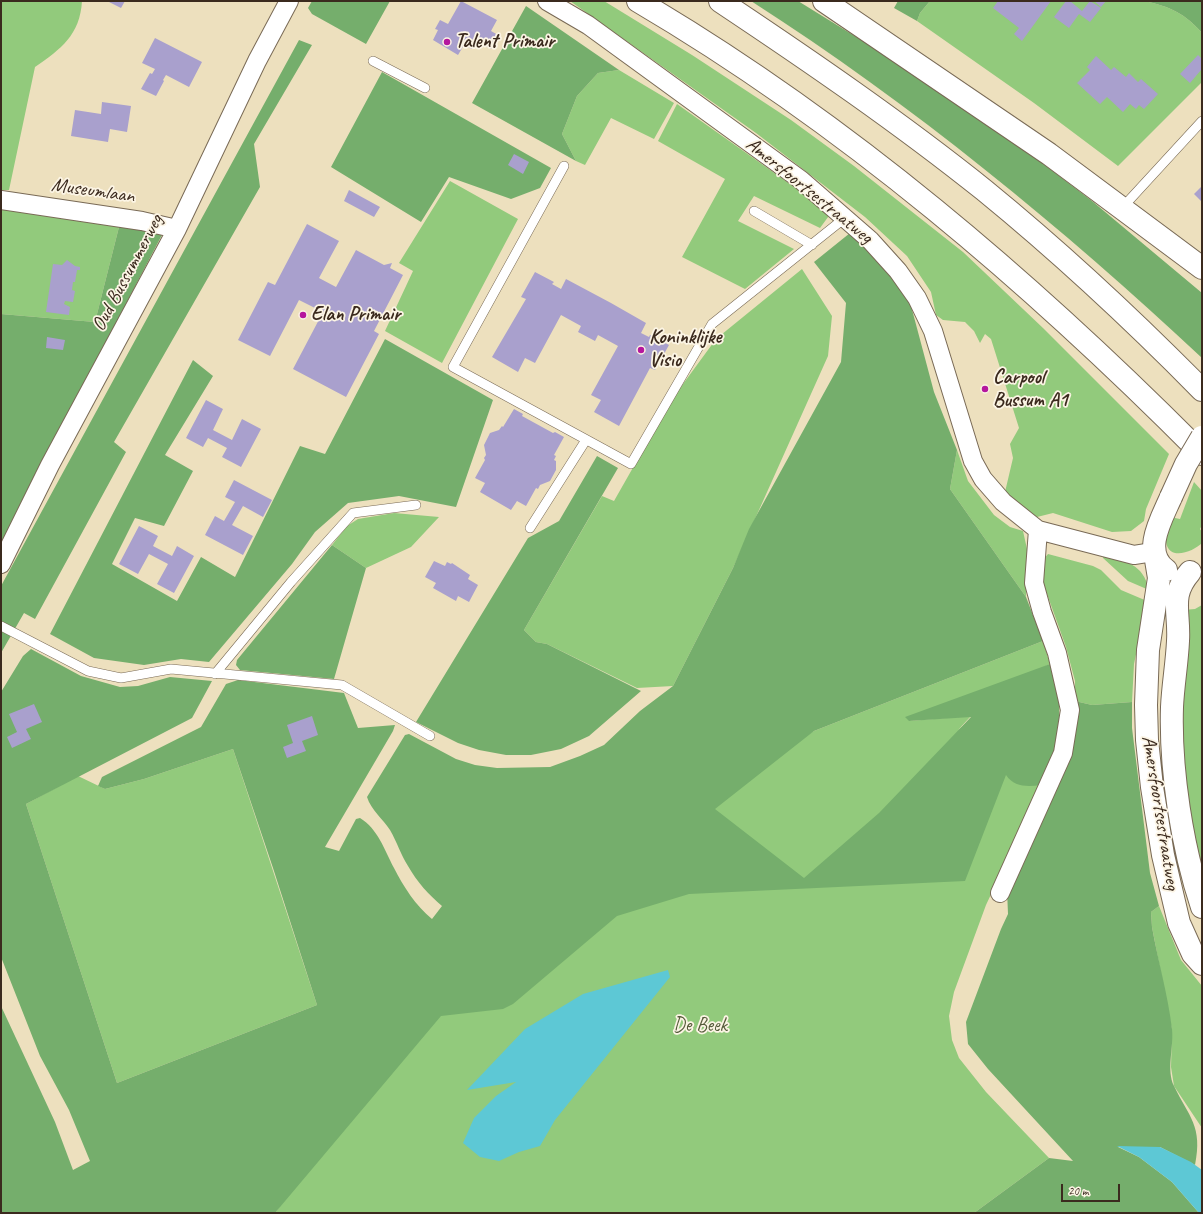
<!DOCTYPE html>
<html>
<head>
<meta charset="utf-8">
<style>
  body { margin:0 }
  #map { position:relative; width:1203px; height:1214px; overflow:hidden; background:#ede0be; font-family:Caveat,sans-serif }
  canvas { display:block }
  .frame { position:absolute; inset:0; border:2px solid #3b2a1e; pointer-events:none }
  .scale { position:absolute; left:1061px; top:1184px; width:59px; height:18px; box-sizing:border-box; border:2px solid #3b2a1e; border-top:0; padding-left:5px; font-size:12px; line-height:14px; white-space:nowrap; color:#3b2a1e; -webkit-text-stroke:3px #fcf5e5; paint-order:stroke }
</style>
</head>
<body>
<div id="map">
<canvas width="1203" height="1214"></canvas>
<div class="frame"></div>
<div class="scale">20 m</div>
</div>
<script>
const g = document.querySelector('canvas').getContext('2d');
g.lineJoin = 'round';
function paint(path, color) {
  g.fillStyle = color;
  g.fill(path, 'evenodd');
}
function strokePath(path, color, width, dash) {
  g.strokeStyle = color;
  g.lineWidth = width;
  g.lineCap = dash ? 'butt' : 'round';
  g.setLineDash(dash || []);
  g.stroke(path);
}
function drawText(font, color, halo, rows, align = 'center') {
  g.font = font + ' Caveat,sans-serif';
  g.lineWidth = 3.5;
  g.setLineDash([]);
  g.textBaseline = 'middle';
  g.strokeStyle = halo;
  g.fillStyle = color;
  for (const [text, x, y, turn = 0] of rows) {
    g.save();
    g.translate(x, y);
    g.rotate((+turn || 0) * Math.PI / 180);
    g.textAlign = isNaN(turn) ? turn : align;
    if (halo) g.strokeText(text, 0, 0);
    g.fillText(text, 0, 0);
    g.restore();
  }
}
const green = new Path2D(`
  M1,1H82C80,35 61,49 35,67L9,190H1Z
  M570,1H604L692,55L791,120L854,166L963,252L1043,328L1169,454L1146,509L1144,521L1131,531L1112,532L1053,513L1037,517L1005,492L1013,458L1010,444L1019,428L991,339L985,334L980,343L974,331L965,322L943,320L936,315L931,292L907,256L865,217L756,133Z
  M930,1H1144C1169,6 1186,14 1202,33V82L1118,166L1034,103L917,21L920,13Z
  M619,70L674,103L654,139L611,118L585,165L576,161L562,134L577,96L598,73Z
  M677,104L831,213L820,228L754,196L738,221L794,249L745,289L682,257L725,179L658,141Z
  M450,181L518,219L442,363L385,331L413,271L399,263Z
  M1,209L120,223L95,322L1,314Z
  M802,269L832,316L828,356L733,568L673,686L637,688L547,644L536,642L524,630L602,496L614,501L672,399L716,339Z
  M957,450L968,481L994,515L1010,527L1023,531L1027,549L1026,597L950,489Z
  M1194,482L1202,491V525L1200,529L1202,532V543C1194,551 1169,562 1166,542C1164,535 1168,524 1170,517L1180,519Z
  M394,513L439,517L411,547L366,568L332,545L347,526L358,519Z
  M1048,554L1093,566L1101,570L1121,590L1147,601L1134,664L1132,702L1092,705L1075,701V681L1066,647L1042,580L1043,560Z
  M1103,555C1126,562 1143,563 1149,590L1128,581L1103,558Z
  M1202,605V873L1184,780L1181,727L1183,610L1195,609Z
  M1043,641L1050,664L1044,667L1054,748L1030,811L986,905L954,992L949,1016L952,1040L959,1058L986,1092L1049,1158L974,1213H275L404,1037L805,736L814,731ZM1025,674L958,730L971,716L909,721Z
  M233,749L317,1005L117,1083L26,804L78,776L105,789L144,779Z
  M1159,906L1181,960L1202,986V1128L1174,1086L1171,1067L1172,1030L1152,927L1151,912Z`);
const forest = new Path2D(`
  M312,1H390L366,44L312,14L308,8Z
  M751,1H798L947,93L1012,140L1092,201L1202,293V358C1062,227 913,105 751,1Z
  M898,1H930L920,13L917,21L894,8Z
  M1144,1H1202V33C1186,14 1169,6 1144,1Z
  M526,6L619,70L598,73L577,96L562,134L576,161L472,103Z
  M299,40L312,45L254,144L260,187L114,442L126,452L35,619L24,613L1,653V586Z
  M382,72L551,168L540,188L511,199L449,177L421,222L331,167Z
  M120,223L164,231L1,543V314L95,322Z
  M850,233L876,255L910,302L934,392L957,450L950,489L1026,597L1043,641L814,731L715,809L804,878L879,813L971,717L909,721L905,717L1050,664L1059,703L1060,737L1041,785C1027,787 1014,787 1006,775L965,881L689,894L617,916L513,1004L503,1009L441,1016L275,1213H1V1006L55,1122L73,1170L90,1161L69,1110L40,1056L1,957V692L23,656L31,649L81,676L120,687L138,686L170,677L212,681L192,718L26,804L117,1083L317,1005L273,868L233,749L144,779L105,789L98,786L102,777L201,727L226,684L238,680L344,693L358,728L395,725L393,731L325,847L339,851L356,819L360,818C378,829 384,849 394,868C403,886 416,906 432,919L442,906C429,895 417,882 408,866C401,855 397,842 390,830C383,819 371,810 367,797L405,735L409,734L456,759L475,765L497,768L550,767L580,756L604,745L640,711L673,686L733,568L749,529L841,362L846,303L814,262Z
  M385,339L493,400L456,507L399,496L348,503L315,532L292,564L209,662L181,659L144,665L94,658L50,634L193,360L213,376L165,455L193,471L164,526L135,518L112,564L177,601L201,557L235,577L300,446L325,454Z
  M597,456L618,468L524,630L536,642L547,644L641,691L589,736L561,749L531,755H506L479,750L458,743L416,722L528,538L559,521Z
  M332,545L366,568L334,679L240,670L236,665L237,660Z
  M1075,701L1092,705L1132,702V728L1150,873L1159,906L1151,912L1152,927C1158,961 1168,995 1172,1029C1174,1047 1166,1070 1174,1086C1189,1117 1203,1126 1195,1165L1160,1147H1118L1139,1157L1172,1182L1199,1213H974L1049,1158L1073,1161L988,1069L968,1044L966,1022L1001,929L1008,914L1007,890Z`);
const water = new Path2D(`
  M668,970L670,977L555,1120L540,1146L519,1152L499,1161L480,1157L463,1143L474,1118L496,1096L516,1082L467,1090L525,1029L583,994Z
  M1117,1146L1160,1147L1191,1162L1202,1170V1213H1199L1172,1182L1139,1157Z`);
const building = new Path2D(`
  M110,1H125L121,8L109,2Z
  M461,1L497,20L491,31L498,35L491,49L476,41L472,49L464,45L458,55L433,40L438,30L435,29L440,20L448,24Z
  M998,1L1014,2L1051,1L1022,41L1014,34L1019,28L993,8Z
  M1066,1H1070L1082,11L1090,1L1101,8L1090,22L1079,14L1069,28L1054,17Z
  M1094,1H1106L1101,7Z
  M155,38L202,62L189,87L166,75L163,80L164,81L156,96L141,89L150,73L152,74L155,69L142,63Z
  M1198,55L1202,59L1201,70L1190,83L1180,74Z
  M1096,56L1111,70L1114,67L1126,77L1129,73L1138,82L1141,79L1158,94L1144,109L1139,105L1136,109L1130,104L1123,112L1107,97L1100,104L1077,83L1090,70L1087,67Z
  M102,102L131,106L127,132L110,129L108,142L71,136L75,110L101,114Z
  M514,154L529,162L523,174L508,165Z
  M1202,186V202L1194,194Z
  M349,190L380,207L374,217L344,201Z
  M307,224L339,241L319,278L336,287L356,250L384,265L392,263L390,268L403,275L374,331L379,334L346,397L293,369L323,312L299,300L270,356L238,340L268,282L275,285Z
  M67,260L75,266L80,267V270H77L75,282H73L72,290L75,291L73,302L65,301L64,304L70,307L69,315L46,312L53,264L62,265Z
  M535,272L554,282L552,284L561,289L566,279L611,303L646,323L641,333L649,337L650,335L669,345L655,370L650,368L619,426L594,412L601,400L591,395L618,346L598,335L595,341L578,332L581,326L561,315L535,363L525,358L518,372L492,357L526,299L521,297Z
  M47,337L65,340L63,350L46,348Z
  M206,400L223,409L213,430L232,440L242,419L261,429L241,467L222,457L227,448L208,438L203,447L186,438Z
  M514,409L523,414L522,416L553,433L555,432L564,437L554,455L556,456L554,460L556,461V470L550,481L540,485L538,489L536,488L526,506L517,501L511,510L480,492L485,483L475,478L485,460L484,458L486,455L484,445L490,433L499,430L502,426L503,427Z
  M234,480L272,500L263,517L243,506L232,525L253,536L243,555L205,535L215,516L224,521L235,502L225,497Z
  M139,526L158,536L153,546L172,556L177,546L194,556L174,593L157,584L168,564L149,554L138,574L119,564Z
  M434,561L445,566L447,562L451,564L452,563L470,575L468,579L478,585L469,602L458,596L456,601L433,588L436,583L425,577Z
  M34,704L42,722L26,729L31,739L12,748L7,737L17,732L9,714Z
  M312,716L318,735L302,741L306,751L287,758L283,747L293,743L287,725Z`);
const service = new Path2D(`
  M373,61L425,88
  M564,166L453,367L631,464L712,324L846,217
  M1122,208L1202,121
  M754,211L812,245
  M530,528L586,440
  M1,626L88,671L121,678L171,669L342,685L430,736
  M215,674L291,582L353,513L416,505`);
const minor = new Path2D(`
  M547,1L588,25L801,180L870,240L898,271L917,298L933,331L973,461L983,479L1003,502L1038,530L1134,555L1153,552
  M1,200L142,221L177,229
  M1,564L50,465L177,229L257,61L289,1
  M1000,893L1063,753L1070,710L1057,653L1042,612L1034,583L1038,530`);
const primary = new Path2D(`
  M824,1L1049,154L1202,268
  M1156,560L1159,578L1148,650L1146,705L1147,740L1152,787L1163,855L1179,923L1193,954L1202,964
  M1166,570C1141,552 1162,518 1171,497
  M1190,572C1169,596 1180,612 1178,641C1177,663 1173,685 1172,707C1170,770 1182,847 1202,907`);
const motorway = new Path2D(`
  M638,1C847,124 1032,283 1202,454
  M720,1C810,61 899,122 984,190C1060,252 1133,320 1202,390`);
const primaryBridge = new Path2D(`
  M1171,497L1186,464L1202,437`);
const markers = [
  [447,42,4,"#b5179e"],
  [303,315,4,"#b5179e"],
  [641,350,4,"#b5179e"],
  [985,389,4,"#b5179e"]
];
const poiNames = [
  ["Talent Primair",455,42],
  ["Elan Primair",311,315],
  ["Koninklijke",649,338],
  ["Visio",649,361],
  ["Carpool",993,378],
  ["Bussum A1",993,401]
];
const streetNames = [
  ["Museumlaan",93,191,8],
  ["Amersfoortsestraatweg",809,191,39],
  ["Oud Bussummerweg",128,273,-62],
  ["Amersfoortsestraatweg",1160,813,81]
];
const parkNames = [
  ["De Beek",700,1026]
];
paint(green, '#92ca7c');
paint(forest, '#75ae6c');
paint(water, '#5dc8d5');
paint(building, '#a9a0cd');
strokePath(service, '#796a56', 10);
strokePath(minor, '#796a56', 20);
strokePath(primary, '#796a56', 24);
strokePath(motorway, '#796a56', 24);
strokePath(service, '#fff', 9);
strokePath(minor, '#fff', 18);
strokePath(primary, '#fff', 22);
strokePath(motorway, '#fff', 22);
strokePath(primaryBridge, '#796a56', 24, []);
strokePath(primaryBridge, '#fff', 22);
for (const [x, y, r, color] of markers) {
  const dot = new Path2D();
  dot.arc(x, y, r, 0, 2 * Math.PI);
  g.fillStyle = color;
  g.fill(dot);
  strokePath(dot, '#fcf5e5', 1.5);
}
drawText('bold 20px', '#3b2a1e', '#fcf5e5', poiNames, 'left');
drawText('20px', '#3b2a1e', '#fcf5e5', streetNames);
drawText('20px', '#555a3a', '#fcf5e5', parkNames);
</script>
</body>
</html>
